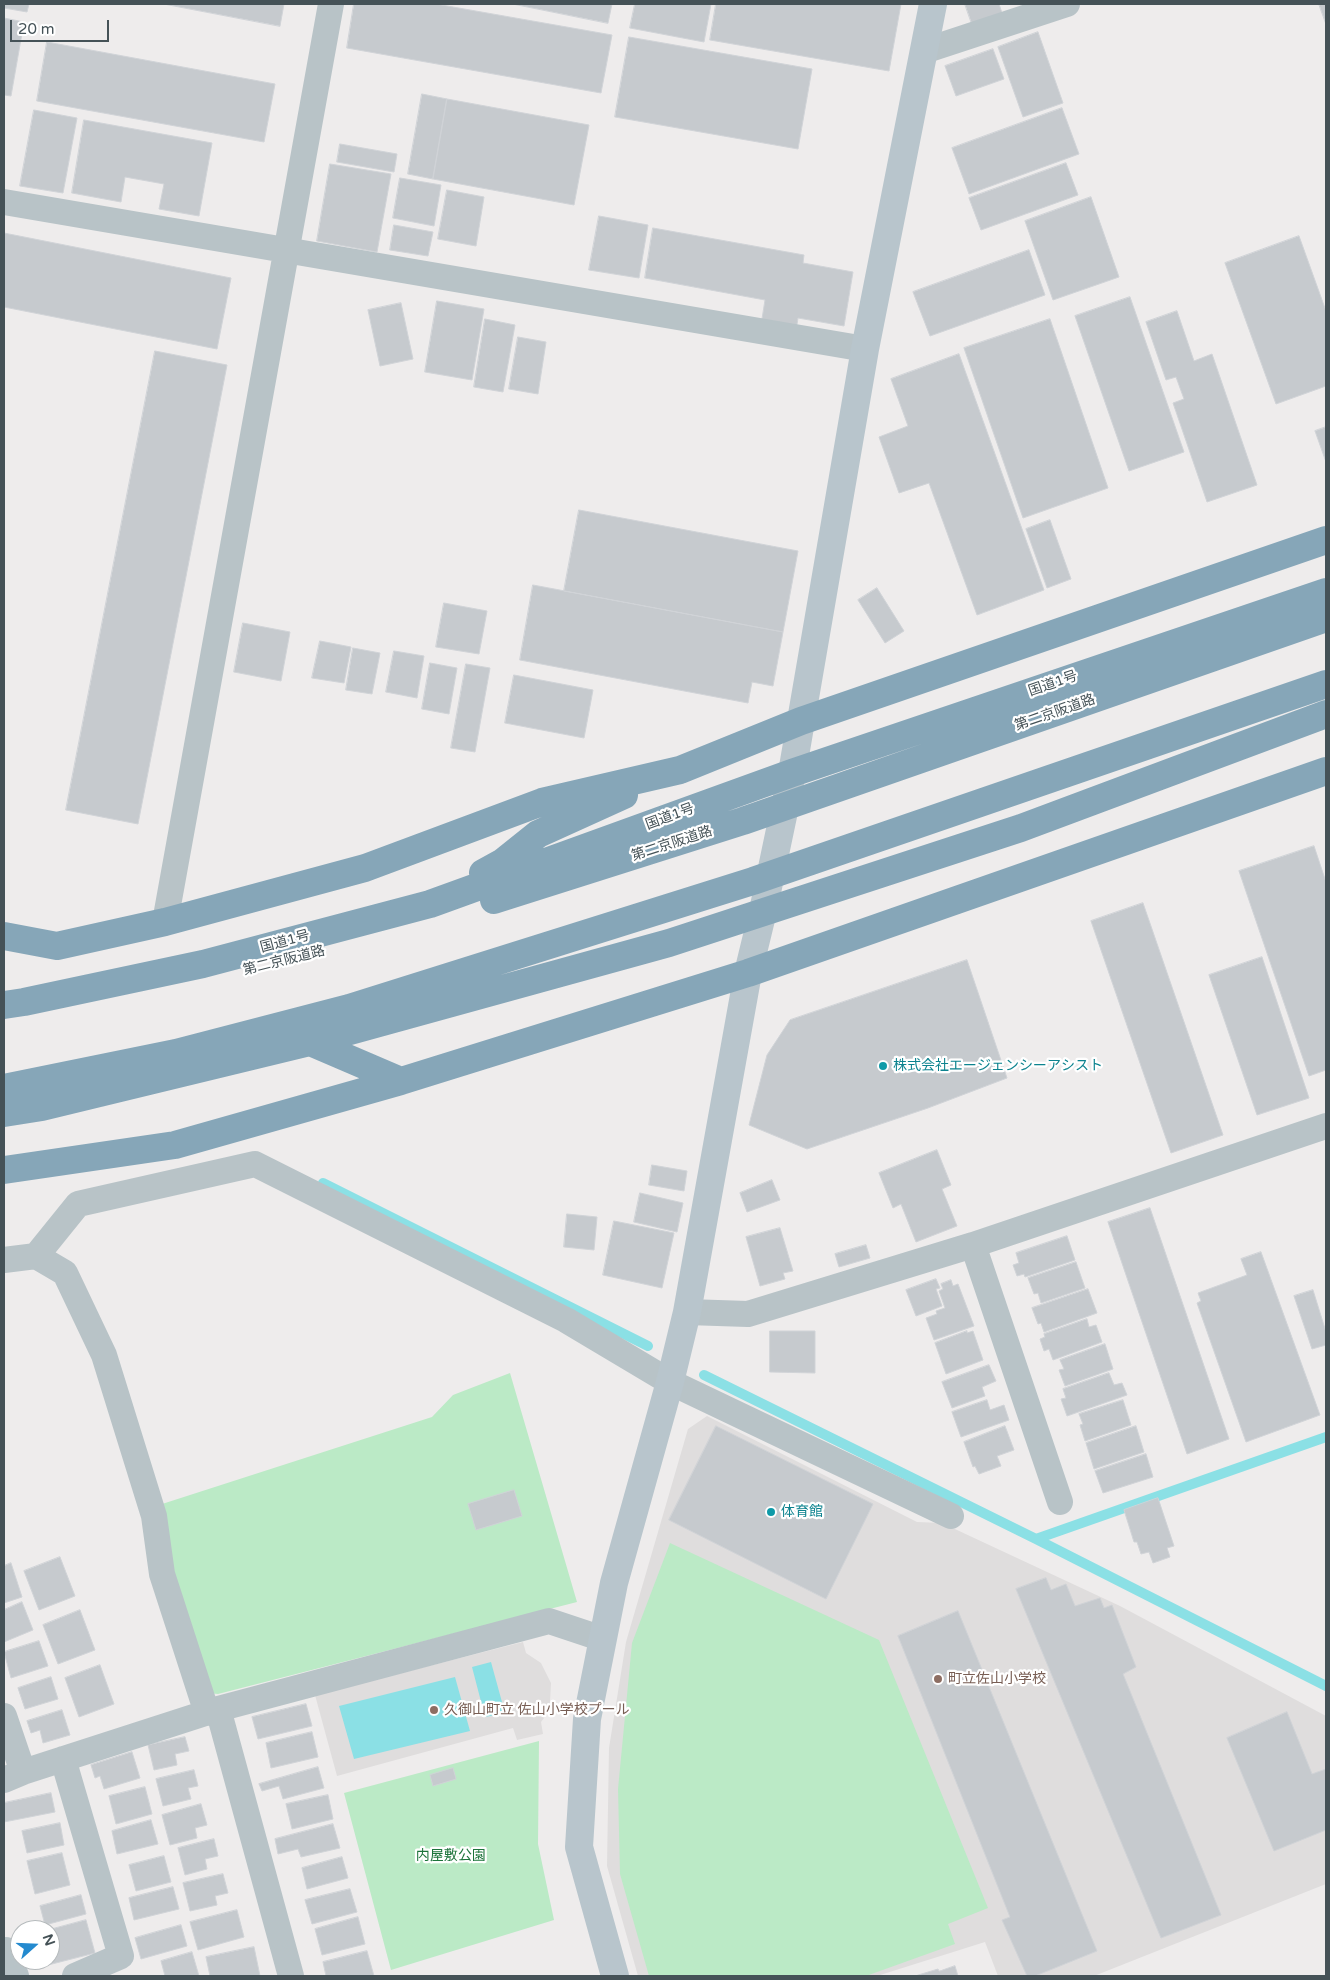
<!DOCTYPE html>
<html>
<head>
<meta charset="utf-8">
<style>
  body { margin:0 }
  #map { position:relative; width:1330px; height:1980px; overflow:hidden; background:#eeecec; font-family:"Varela Round",sans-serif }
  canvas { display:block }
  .frame { position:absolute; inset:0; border:5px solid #455257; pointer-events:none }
  .north { position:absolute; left:10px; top:1920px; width:50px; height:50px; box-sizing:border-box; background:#fff; border:1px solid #b5babc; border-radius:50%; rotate:70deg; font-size:14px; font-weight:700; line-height:20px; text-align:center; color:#455257 }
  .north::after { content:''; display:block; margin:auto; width:18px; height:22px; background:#248acf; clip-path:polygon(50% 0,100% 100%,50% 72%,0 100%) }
  .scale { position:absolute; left:10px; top:20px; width:99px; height:22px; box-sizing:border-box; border:2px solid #455257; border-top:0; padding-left:6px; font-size:15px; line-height:18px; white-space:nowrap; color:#455257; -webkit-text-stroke:4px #fff; paint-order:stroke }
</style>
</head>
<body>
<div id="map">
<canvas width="1330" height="1980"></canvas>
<div class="frame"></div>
<div class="north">N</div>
<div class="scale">20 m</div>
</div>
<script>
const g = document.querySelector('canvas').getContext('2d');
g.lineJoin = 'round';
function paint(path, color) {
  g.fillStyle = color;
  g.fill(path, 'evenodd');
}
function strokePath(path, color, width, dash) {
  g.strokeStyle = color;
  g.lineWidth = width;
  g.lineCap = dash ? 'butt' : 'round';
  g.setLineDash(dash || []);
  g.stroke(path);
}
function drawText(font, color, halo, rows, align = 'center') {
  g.font = font + ' "Varela Round","Noto Sans JP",sans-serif';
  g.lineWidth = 4.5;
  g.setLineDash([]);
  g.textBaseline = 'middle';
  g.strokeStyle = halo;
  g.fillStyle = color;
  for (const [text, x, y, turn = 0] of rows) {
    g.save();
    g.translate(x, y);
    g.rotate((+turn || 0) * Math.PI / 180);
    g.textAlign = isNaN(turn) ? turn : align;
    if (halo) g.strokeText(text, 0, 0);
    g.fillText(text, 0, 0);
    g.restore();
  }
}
const education = new Path2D(`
  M707,1416L917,1522L942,1523L1120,1606L1326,1716V1884L1094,1976H998L985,1942L877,1976H638L607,1866L609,1748L626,1642L688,1429Z
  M523,1642L526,1653L541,1663L551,1683L550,1702L547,1714L541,1722L543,1734L517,1740L513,1728L337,1776L315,1695Z`);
const green = new Path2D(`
  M510,1373L577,1602L218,1694L208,1693L168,1566L159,1505L432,1417L453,1395Z
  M670,1543L879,1640L988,1908L948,1924L955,1944L866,1976H649L620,1874L618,1789L632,1643Z
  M539,1741L538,1844L554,1920L391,1970L344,1793Z`);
const water = new Path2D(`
  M491,1662L505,1713L485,1717L472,1667Z
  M455,1677L470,1731L354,1759L339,1706Z`);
const stream = new Path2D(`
  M323,1183L648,1346
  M704,1375L1036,1539L1326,1686
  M1036,1539L1326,1437`);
const building = new Path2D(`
  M4,4H29L27,12L4,8Z
  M164,4H284L280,26Z
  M354,4H436L612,35L601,93L347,48Z
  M513,4H612L608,23Z
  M635,4H711L704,42L630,28Z
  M716,4H901L889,71L710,40Z
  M965,4H999L1002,13L972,24Z
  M1319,4H1326V24Z
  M4,18L24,22L11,96L4,95Z
  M1038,32L1063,103L1023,117L998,47Z
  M629,37L812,69L798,149L615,117Z
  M47,42L275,84L264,142L37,101Z
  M993,49L1004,79L956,96L945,66Z
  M422,94L447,99L433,179L408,174Z
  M447,99L589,125L574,205L433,179Z
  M1062,108L1079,154L969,194L952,148Z
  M34,110L77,118L63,193L20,186Z
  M84,120L212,143L199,216L159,209L164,184L125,177L121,202L72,193Z
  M340,144L397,154L394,172L337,162Z
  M1066,163L1078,195L981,230L969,198Z
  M330,164L391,174L377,252L317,241Z
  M400,178L441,185L434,226L393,218Z
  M447,190L484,197L476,246L438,239Z
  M1091,197L1119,277L1053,300L1025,221Z
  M599,216L648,225L639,278L589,270Z
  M394,225L433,232L428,256L390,250Z
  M653,228L804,255L803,263L853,272L844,326L798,318L796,331L761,325L765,300L645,278Z
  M4,233L231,278L217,349L4,307Z
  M1299,236L1326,311V386L1276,404L1225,263Z
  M1029,250L1045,295L930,336L913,292Z
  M1130,297L1184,452L1129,471L1075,316Z
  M437,301L484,309L472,380L425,372Z
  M401,303L413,359L380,366L368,310Z
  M1177,311L1194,361L1212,354L1257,485L1207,502L1173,403L1184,399L1176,377L1166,380L1146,322Z
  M485,319L515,325L503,392L474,387Z
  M1050,319L1108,488L1023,518L964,348Z
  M518,337L546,342L538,394L509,389Z
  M155,351L227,365L138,824L66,810Z
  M959,354L1044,590L977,615L929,483L899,493L879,437L908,426L891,379Z
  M1326,427V462L1315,431Z
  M579,510L798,551L783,632L564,591Z
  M1050,520L1071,579L1047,588L1026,529Z
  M533,585L783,632L773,686L752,682L748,703L520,660Z
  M877,588L904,631L885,643L858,600Z
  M444,603L487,611L479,654L436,647Z
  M243,623L290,632L281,681L234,672Z
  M320,641L351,647L344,683L312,678Z
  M353,648L380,653L372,694L346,690Z
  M394,651L424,656L417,698L386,692Z
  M430,663L457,668L449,714L422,709Z
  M466,664L490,668L475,752L451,748Z
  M514,675L593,690L584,738L505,723Z
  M1314,846L1326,882V1070L1309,1076L1239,871Z
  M1143,903L1223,1135L1171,1153L1091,921Z
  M1262,957L1309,1098L1257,1115L1209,975Z
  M967,960L1007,1078L928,1108L807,1149L749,1125L767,1055L790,1020Z
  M937,1150L951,1185L942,1189L957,1226L916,1242L901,1204L893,1208L879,1173Z
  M652,1165L687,1171L684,1191L649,1185Z
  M772,1180L780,1200L747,1212L740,1193Z
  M640,1193L683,1203L677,1232L634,1222Z
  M1150,1208L1229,1439L1187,1454L1108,1222Z
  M567,1214L597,1217L594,1250L564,1247Z
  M614,1221L674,1233L662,1288L603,1275Z
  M780,1228L793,1271L783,1273L785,1279L760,1286L746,1237Z
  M1067,1236L1075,1260L1025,1277L1024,1274L1017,1276L1013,1265L1019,1263L1016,1253Z
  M866,1245L870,1258L839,1267L835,1254Z
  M1261,1252L1320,1415L1246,1442L1197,1303L1201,1301L1198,1293L1247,1275L1241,1259Z
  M1076,1262L1085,1288L1041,1303L1038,1293L1034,1294L1028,1278Z
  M936,1279L940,1288L936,1289L942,1306L916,1316L906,1290Z
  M951,1280L953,1286L958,1284L974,1326L934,1340L926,1318L937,1314L936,1311L945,1308L939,1291L943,1289L941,1284Z
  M1088,1289L1097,1313L1044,1332L1041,1323L1038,1324L1032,1308Z
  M1313,1290L1326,1332V1345L1312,1349L1294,1296Z
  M1087,1319L1089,1327L1096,1325L1102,1342L1053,1360L1049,1349L1044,1351L1040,1339L1045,1337L1044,1334Z
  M770,1331H815V1373L770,1372Z
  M967,1331V1333L973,1331L983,1360L946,1374L935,1343Z
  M1105,1344L1113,1369L1065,1386L1059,1370L1064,1369L1060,1360Z
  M989,1365L996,1381L982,1387L985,1396L952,1408L942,1382Z
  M1109,1373L1114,1385L1122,1383L1127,1395L1067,1416L1061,1399L1066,1398L1063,1389Z
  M987,1400L990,1410L1004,1405L1009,1420L961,1437L952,1412Z
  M1123,1400L1131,1425L1085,1441L1080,1425L1083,1424L1079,1414Z
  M716,1426L873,1504L826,1599L669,1520Z
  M1005,1426L1014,1450L997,1456L1001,1466L979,1474L975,1466L973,1467L964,1442Z
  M1136,1426L1144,1452L1094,1469L1086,1443Z
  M1146,1454L1153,1477L1103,1493L1095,1471Z
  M514,1490L522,1516L476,1530L468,1504Z
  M1158,1498L1174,1546L1167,1548L1170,1557L1153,1563L1149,1552L1141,1554L1137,1542H1134L1124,1510Z
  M60,1557L75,1596L39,1610L24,1571Z
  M11,1563L22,1597L4,1603V1566Z
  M1046,1578L1051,1590L1066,1584L1075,1606L1100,1598L1104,1608L1112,1605L1136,1667L1123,1674L1221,1915L1161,1938L1016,1589Z
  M22,1602L33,1630L4,1642V1610Z
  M80,1610L95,1650L58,1664L43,1625Z
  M958,1611L1097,1951L1035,1976H1027L1002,1920L1010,1917L898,1636Z
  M39,1641L48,1666L11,1678L4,1652Z
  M100,1665L114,1704L79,1717L65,1678Z
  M51,1677L58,1699L25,1709L18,1688Z
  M306,1704L312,1726L258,1739L252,1717Z
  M62,1710L70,1735L43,1743L40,1730L31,1733L27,1721Z
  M1287,1712L1312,1774L1326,1769V1830L1274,1851L1227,1738Z
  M312,1732L318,1757L271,1768L266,1743Z
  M185,1737L189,1751L175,1754L177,1765L154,1770L148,1745Z
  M132,1752L140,1778L104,1789L100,1776L95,1778L91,1765Z
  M318,1767L324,1788L283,1799L279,1786L262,1791L259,1784Z
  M453,1768L456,1779L433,1786L430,1775Z
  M194,1770L198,1786L188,1788L191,1799L163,1806L156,1779Z
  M145,1787L152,1814L116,1824L109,1796Z
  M51,1793L55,1812L4,1822V1803Z
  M328,1795L333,1819L292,1829L286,1804Z
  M201,1804L207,1825L195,1828L197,1838L170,1845L162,1815Z
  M151,1820L158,1844L117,1854L112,1831Z
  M60,1823L64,1845L27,1853L22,1831Z
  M333,1824L340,1848L301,1857L298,1849L278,1854L275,1839Z
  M214,1839L218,1856L205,1859L207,1869L185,1875L178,1848Z
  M62,1853L70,1885L35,1894L27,1861Z
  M164,1856L171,1882L136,1891L129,1865Z
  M342,1857L348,1878L307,1889L302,1868Z
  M223,1874L228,1893L215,1896L217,1905L190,1911L183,1883Z
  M173,1887L179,1909L134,1920L129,1898Z
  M350,1889L357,1912L312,1924L305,1900Z
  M81,1895L86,1914L45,1925L40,1906Z
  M237,1910L244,1937L198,1950L190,1922Z
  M358,1917L365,1944L322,1955L315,1929Z
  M86,1920L95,1953L48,1965L47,1960H50V1930H48Z
  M181,1925L187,1946L141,1959L135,1938Z
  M254,1947L260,1976H210L206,1957Z
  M367,1951L374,1976H326L323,1962Z
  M192,1952L199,1976H165L161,1961Z
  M955,1966L958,1976H915L938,1969L939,1971Z`);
const street = new Path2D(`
  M924,51L1067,4
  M4,202L865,349
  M165,922L331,4
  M973,1245L1060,1502
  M36,1256L65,1273L104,1355L154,1516L162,1574L207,1713
  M4,1260L36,1256L78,1204L255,1164L566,1320L670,1382L951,1516
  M687,1312L748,1314L973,1245L1326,1126
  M218,1709L549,1621L603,1639
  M4,1716L23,1772
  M63,1759L121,1956L75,1976
  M4,1780L23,1772L218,1709L291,1976
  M6,1950L16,1976`);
const secondary = new Path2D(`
  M615,1976L579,1847L587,1719L614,1583L670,1382L687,1312L748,973L763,911L792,773L865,349L933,4`);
const highway = new Path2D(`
  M483,873L503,862L538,834L624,795
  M494,900L743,821L1326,618
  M4,936L57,946L165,922L365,868L542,802L680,770L801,721L1326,540
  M4,1005L24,1002L203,964L430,904L792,773L1326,592
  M310,1042L401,1081
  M4,1088L176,1053L349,1008L753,881L1326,684
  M4,1113L42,1107L310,1042L669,943L1021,828L1326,714
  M4,1170L175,1145L401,1081L748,973L1326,771`);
const markers = [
  [883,1066,5,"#0f9aa8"],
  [771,1512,5,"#0f9aa8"],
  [938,1679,5,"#8d6e63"],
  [434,1710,5,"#8d6e63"]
];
const streetNames = [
  ["国道1号",1053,684,-19],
  ["第二京阪道路",1055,713,-19],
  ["国道1号",670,817,-20],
  ["第二京阪道路",672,844,-18],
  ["国道1号",285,942,-15],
  ["第二京阪道路",284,961,-14]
];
const cultureNames = [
  ["株式会社エージェンシーアシスト",893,1066],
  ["体育館",781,1512]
];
const educationNames = [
  ["町立佐山小学校",948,1679],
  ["久御山町立 佐山小学校プール",444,1710]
];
const parkNames = [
  ["内屋敷公園",451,1856]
];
paint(education, '#dfdddd');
paint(green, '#bbeac6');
paint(water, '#8be0e5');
strokePath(stream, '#8be0e5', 10);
paint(building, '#c6cace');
strokePath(building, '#d0d3d7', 1);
strokePath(street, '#b8c3c7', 26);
strokePath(secondary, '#b8c5cc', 28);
strokePath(highway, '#86a6b8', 28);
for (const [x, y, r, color] of markers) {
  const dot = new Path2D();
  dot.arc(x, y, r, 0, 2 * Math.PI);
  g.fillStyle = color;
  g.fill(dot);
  strokePath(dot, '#fff', 2);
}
drawText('14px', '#455257', '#fff', streetNames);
drawText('14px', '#0d838f', '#fff', cultureNames, 'left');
drawText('14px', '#785e54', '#fff', educationNames, 'left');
drawText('14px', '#1c733a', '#fff', parkNames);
</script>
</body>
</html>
